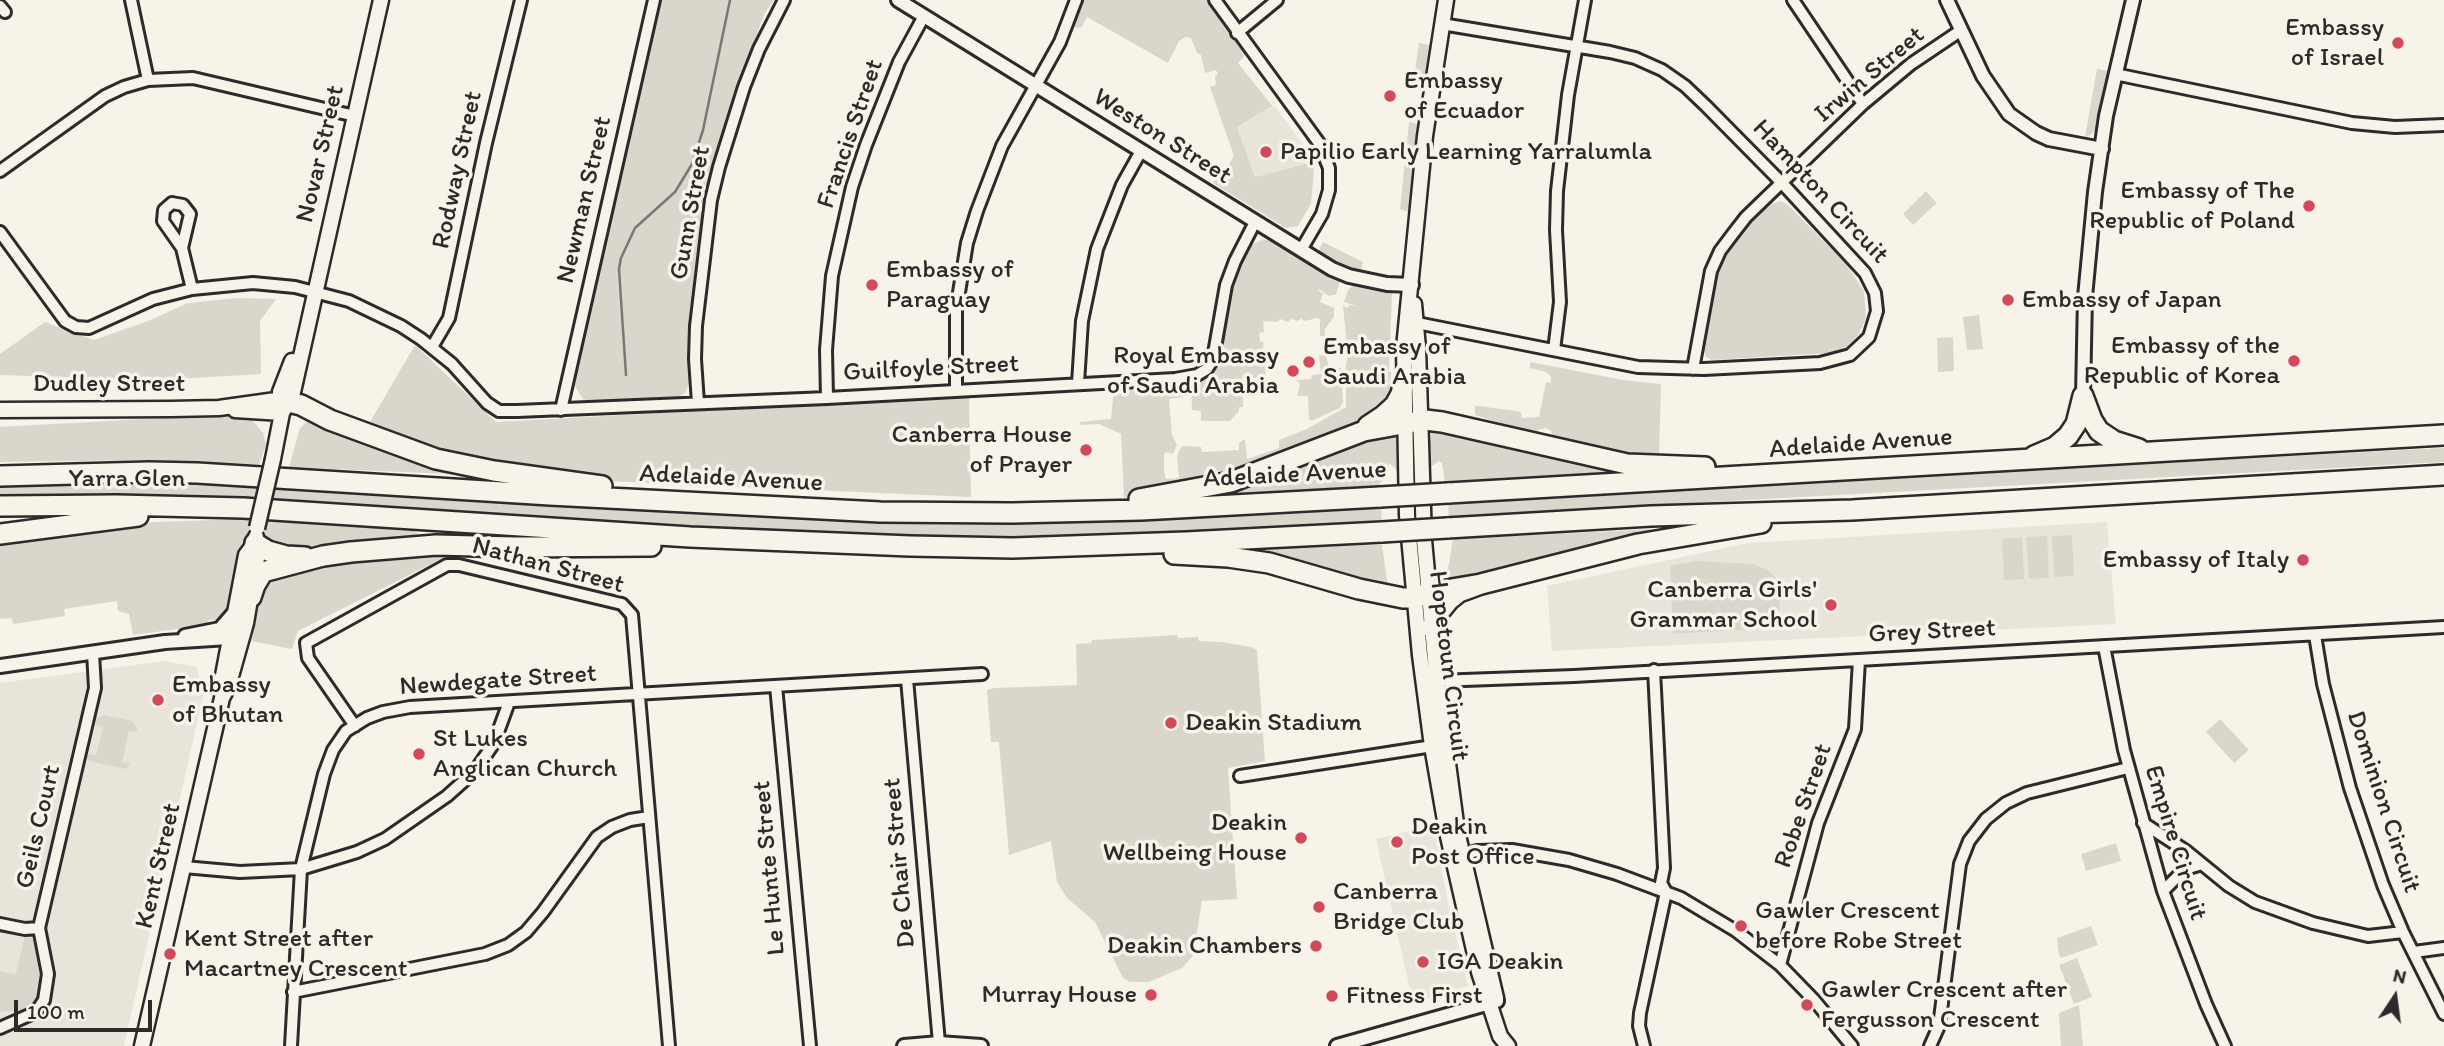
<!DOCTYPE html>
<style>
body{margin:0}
#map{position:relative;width:2444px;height:1046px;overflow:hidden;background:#f7f3e8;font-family:Itim,sans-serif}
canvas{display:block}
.north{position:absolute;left:2360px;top:962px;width:70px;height:70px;-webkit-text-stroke:5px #f7f3e8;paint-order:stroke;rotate:13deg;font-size:19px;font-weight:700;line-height:28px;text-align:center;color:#2b2b2b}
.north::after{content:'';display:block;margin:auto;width:24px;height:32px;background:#2b2b2b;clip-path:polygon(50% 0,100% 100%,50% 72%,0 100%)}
.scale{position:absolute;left:14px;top:1000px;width:138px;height:32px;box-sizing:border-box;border:4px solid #2b2b2b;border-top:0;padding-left:9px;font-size:21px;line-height:24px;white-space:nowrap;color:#2b2b2b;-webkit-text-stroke:5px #f7f3e8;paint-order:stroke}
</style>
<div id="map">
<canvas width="2444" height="1046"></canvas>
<div class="north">N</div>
<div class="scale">100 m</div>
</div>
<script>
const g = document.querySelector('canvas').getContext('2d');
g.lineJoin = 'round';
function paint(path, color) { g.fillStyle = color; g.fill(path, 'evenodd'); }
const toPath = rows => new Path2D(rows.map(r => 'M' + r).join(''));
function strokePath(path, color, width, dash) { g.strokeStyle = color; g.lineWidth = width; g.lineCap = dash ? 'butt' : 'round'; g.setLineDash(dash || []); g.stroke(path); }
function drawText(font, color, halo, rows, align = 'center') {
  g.font = font + ' Itim,sans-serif'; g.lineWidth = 7; g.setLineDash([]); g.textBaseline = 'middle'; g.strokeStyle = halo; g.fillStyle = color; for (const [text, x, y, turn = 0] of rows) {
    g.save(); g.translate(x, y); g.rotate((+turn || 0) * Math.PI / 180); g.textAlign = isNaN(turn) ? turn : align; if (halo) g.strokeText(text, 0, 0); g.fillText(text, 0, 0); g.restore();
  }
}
paint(toPath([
 [1275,106,1304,146,1310,162,1255,177,1237,127,1270,107],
 [2107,522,2116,624,1552,651,1547,586,1748,543],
 [165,661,196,667,204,692,124,1046,0,1046,0,683],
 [1433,826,1449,907,1468,986,1413,1003,1376,839]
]), '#e8e4da');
paint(toPath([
 [659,0,774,0,764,14,710,173,694,283,691,379,685,393,674,399,593,403,583,399,574,385],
 [1083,0,1210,0,1247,53,1238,63,1273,107,1270,107,1237,127,1255,177,1312,162,1314,169,1311,204,1298,226,1286,228,1213,183,1218,174,1222,176,1234,156,1210,87,1216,85,1215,76,1218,74,1216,70,1205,73,1201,55,1197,53,1191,38,1185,37,1179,41,1168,63,1087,17,1081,28,1073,27],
 [1419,43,1430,45,1431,46,1424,87,1413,84],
 [2097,69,2109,71,2099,124,2092,134,2085,137],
 [1409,122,1420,124,1412,196,1409,200,1412,202,1411,213,1400,209],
 [1926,191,1937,203,1913,225,1903,214],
 [1781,201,1788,205,1845,263,1864,291,1866,318,1859,334,1847,347,1829,353,1712,360,1706,357,1703,349,1719,269,1741,232,1769,205],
 [1263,239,1274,242,1282,248,1340,280,1336,295,1331,295,1330,297,1319,289,1318,290,1323,294,1320,302,1334,308,1334,317,1325,329,1325,336,1320,336,1320,320,1318,318,1304,321,1301,318,1298,321,1291,319,1288,322,1280,319,1278,322,1263,321,1264,332,1259,333,1260,342,1263,342,1266,377,1243,378,1242,366,1243,407,1239,407,1239,411,1230,421,1201,421,1201,411,1192,410,1191,384,1208,377,1219,363,1226,313,1237,274,1250,246],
 [1323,242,1363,262,1360,273,1342,267,1323,255,1319,250],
 [1353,285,1392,292,1389,372,1391,372,1392,398,1376,417,1266,463,1160,492,1124,498,1121,434,1099,424,1079,425,1080,422,1111,419,1114,388,1181,385,1183,397,1169,399,1172,435,1177,445,1173,454,1166,452,1164,455,1164,470,1166,479,1179,478,1177,456,1180,448,1184,446,1201,447,1202,452,1239,450,1239,443,1245,439,1247,459,1279,448,1279,440,1307,429,1346,407,1346,365,1348,356,1343,305,1347,308,1350,305,1361,307,1344,302,1348,290],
 [237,298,276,299,260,321,261,374,158,380,0,375,0,354,45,322,94,340,148,321,188,303],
 [1979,315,1983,349,1967,350,1963,317],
 [1953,337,1954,371,1938,372,1937,338],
 [415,345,496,422,969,396,971,497,289,467,300,428,321,409,370,422],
 [1319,355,1326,356,1328,364,1332,367,1341,368,1343,401,1340,408,1311,421,1309,419,1308,396,1297,396,1300,384,1296,380,1311,379,1312,375,1321,374],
 [1530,362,1623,380,1661,384,1659,456,1649,459,1553,439,1551,431,1546,428,1537,430,1541,435,1518,432,1512,427,1475,415,1475,406,1479,406,1516,411,1521,413,1522,418,1539,417,1546,382,1551,383,1551,377,1546,372,1530,368],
 [233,414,253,421,263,433,266,445,259,465,152,460,0,462,0,427],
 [1432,429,1656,472,1445,482,1442,463,1439,461,1429,468,1427,477,1427,461],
 [1398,431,1401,477,1396,469,1389,463,1387,475,1378,486,1202,498,1202,494,1327,451],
 [2444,448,2444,462,1673,504,1449,521,1448,501],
 [120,481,203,484,764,518,900,522,1021,523,1139,520,1313,510,1313,512,1381,505,1382,524,1181,534,941,538,724,531,254,499,0,498,0,484],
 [245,519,414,531,449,555,298,631,292,649,251,641,256,619,228,612,217,625,217,620,209,620,207,625,133,635,129,614,118,611,117,601,64,609,65,616,13,624,12,618,0,619,0,543,127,523],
 [1677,528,1442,583,1449,564,1453,539],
 [2072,535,2074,576,2054,577,2052,536],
 [2047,536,2049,578,2029,579,2026,537],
 [2022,537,2024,579,2004,580,2002,539],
 [1382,545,1388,587,1203,552,1245,546],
 [1696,561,1753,564,1767,570,1774,576,1779,587,1780,607,1776,616,1782,616,1783,627,1673,634,1670,566],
 [1177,635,1178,638,1198,637,1199,641,1221,642,1251,647,1257,650,1265,761,1228,768,1237,899,1202,901,1193,956,1182,968,1149,982,1130,982,1123,978,1095,922,1067,898,1057,882,1051,841,1009,855,999,742,991,742,987,690,994,688,1077,685,1076,644,1091,643,1092,640],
 [104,715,132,721,137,728,137,732,129,731,122,762,130,764,126,769,89,761,87,759,87,754,96,755,103,727,95,724,97,718],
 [2220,719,2249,750,2234,763,2206,732],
 [2116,843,2121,861,2086,871,2081,854],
 [2091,926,2098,945,2061,958,2059,955,2057,938],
 [25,935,35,940,42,976,41,991,33,1003,23,1010,0,1012,0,971,16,974],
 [2077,958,2092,997,2074,1004,2059,965],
 [2079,1005,2083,1046,2061,1046,2059,1013]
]), '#dad6cc');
strokePath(toPath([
 [626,375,619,269,621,258,635,228,675,192,692,164,703,130,730,0]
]), '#7a7874', 2.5);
const minor = toPath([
 [131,0,148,80],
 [1215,0,1319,143,1329,168,1329,190,1322,214,1301,250],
 [1793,0,1863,104],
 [0,6,5,12],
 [1237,33,1277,0],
 [2115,74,2352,123,2395,127,2444,125],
 [0,171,105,96,124,87,148,80,193,78,355,116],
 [0,232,65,321,76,327,89,328,153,299,192,289,253,283,295,287,349,301,401,326,421,339,452,364,487,403,499,411,517,411,827,398,1175,379,1197,375,1207,369,1213,359,1226,285,1235,261,1255,222],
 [182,248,190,214,183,205,172,203,164,210,163,221,182,248,192,289],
 [1417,323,1638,367,1704,369,1820,363,1850,355,1869,337,1877,311,1875,293,1865,273,1782,183,1706,106,1685,86,1662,70,1635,58,1610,52,1442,24],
 [432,347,449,318,486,143,521,0],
 [1554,350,1560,302,1556,230,1557,191,1568,95,1585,0],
 [1693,369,1711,271,1720,251,1732,235,1746,217,1863,104,1911,64,1960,31],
 [1078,383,1082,321,1097,249,1122,185,1141,151],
 [956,390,956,311,967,243,977,211,1002,146,1060,42,1076,0],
 [827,398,826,350,832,276,852,187,866,145,899,62,924,16],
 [698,403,695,359,696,326,711,200,719,167,744,87,759,49,784,0],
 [561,410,654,0],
 [2315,635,2323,684,2350,788,2383,885,2403,932,2444,1014],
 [2104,646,2124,750,2163,891,2206,1004,2225,1046],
 [907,679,939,1043],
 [1437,681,1574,676,2444,627],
 [776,686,810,1046],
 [355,726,308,658,306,643,447,565,459,565,622,604,632,615,669,1046],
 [1240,776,1439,745],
 [2143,823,2186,851,2229,886,2255,902,2313,923,2368,936,2403,932],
 [1458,856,1477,851,1512,850,1569,860,1617,874,1681,898,1736,931,1780,965,1814,1000,1852,1046],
 [184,867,240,872,301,869,357,852,385,839,447,796,475,771,494,743,509,702],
 [2163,891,2185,869,2202,864],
 [0,924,25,929,39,928],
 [2414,952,2444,948],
 [1780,965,1818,823,1855,729,1859,660],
 [293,992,485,954,508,945,526,932,543,912,597,837,612,827,630,820,649,817],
 [0,1028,36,1012,44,1000,48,974,39,928,95,688,93,653],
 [291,1046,301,869,324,774,333,750,346,731,367,718,383,712,410,707,982,674],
 [1644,1046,1639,1026,1640,1013,1666,892,1661,883,1664,868,1654,670],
 [1930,1046,1939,1026,1960,864,1969,841,1986,819,2006,803,2027,793,2128,768]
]);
const tertiary = toPath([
 [898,0,1332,269,1349,276,1387,284,1412,285],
 [1947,0,1983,76,2009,114,2036,133,2049,139,2102,149],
 [2083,396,2085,297,2095,192,2106,116,2133,0],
 [185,636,220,629,233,614],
 [0,666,165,642,229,638],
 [904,1046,939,1043,981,1046],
 [1337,1046,1497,1001]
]);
const secondary = toPath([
 [1446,0,1425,136,1404,348,1407,515,1420,655,1432,746,1447,832,1479,972,1500,1036,1508,1046],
 [1414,304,1418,348,1424,540,1437,681,1457,831,1496,998],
 [281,408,280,392,292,361],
 [0,410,171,409,219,408,276,400,289,402],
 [235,410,282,413],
 [273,459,282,413,293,392,381,0],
 [221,686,246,555,255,543],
 [142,1046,222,698,228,687,246,623,257,558,256,537]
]);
const motorway = toPath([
 [2083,396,2092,420,2099,431,2114,441,2139,449],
 [289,402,301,405,330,420,436,459,494,471,602,486],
 [1368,426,1383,416,1395,405,1401,394,1404,381],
 [2034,456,2055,447,2068,436,2076,424,2083,396],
 [0,476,149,472,197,473,550,495,880,512,1012,513,1141,510,1380,497],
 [1448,493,2444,435],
 [1139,499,1231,482,1364,431,1425,420,1442,422,1627,464,1705,467],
 [0,506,117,505,243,508,690,537,910,546,1013,548,1186,542,1382,532],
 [1447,528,1651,516,1852,510,2444,475],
 [0,534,138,516],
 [255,543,268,551,286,556,305,557],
 [1174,554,1228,557,1269,563,1359,589,1403,598,1413,598,1428,593,1481,584],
 [251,597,255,585,263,572,323,556,351,552,436,545,515,547,651,546],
 [1432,628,1436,616,1449,600,1459,592,1481,584,1638,544,1761,523]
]);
strokePath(minor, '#2b2b2b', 16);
strokePath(tertiary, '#2b2b2b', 18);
strokePath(secondary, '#2b2b2b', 19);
strokePath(motorway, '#2b2b2b', 24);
strokePath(minor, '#f7f3e8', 10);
strokePath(tertiary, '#f7f3e8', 12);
strokePath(secondary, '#f7f3e8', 14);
strokePath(motorway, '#f7f3e8', 19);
const secondaryBridge = toPath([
 [257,528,273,459]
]);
const motorwayBridge = toPath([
 [1380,497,1448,493],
 [1382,532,1447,528]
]);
strokePath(secondaryBridge, '#2b2b2b', 19, []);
strokePath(motorwayBridge, '#2b2b2b', 24, []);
strokePath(secondaryBridge, '#f7f3e8', 14);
strokePath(motorwayBridge, '#f7f3e8', 19);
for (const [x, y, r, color] of [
 [2398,43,7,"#d1495b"],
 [1390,96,7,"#d1495b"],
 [1266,152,7,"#d1495b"],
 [2309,206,7,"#d1495b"],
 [872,285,7,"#d1495b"],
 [2008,300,7,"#d1495b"],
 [2294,361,7,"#d1495b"],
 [1309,362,7,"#d1495b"],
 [1293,371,7,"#d1495b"],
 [1086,450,7,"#d1495b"],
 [2303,560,7,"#d1495b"],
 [1831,605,7,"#d1495b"],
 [158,700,7,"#d1495b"],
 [1171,723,7,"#d1495b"],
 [419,754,7,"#d1495b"],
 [1301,838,7,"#d1495b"],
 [1397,842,7,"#d1495b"],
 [1319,907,7,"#d1495b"],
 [1741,926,7,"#d1495b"],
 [1316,946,7,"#d1495b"],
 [170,954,7,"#d1495b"],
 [1423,962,7,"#d1495b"],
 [1151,995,7,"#d1495b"],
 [1332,996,7,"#d1495b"],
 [1807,1005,7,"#d1495b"]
]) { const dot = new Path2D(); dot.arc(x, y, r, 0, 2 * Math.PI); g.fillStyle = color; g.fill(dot); strokePath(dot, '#f7f3e8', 2.5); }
drawText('26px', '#2b2b2b', '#f7f3e8', [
 ["Embassy",2384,28,"right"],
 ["of Israel",2384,58,"right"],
 ["Embassy",1404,81],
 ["of Ecuador",1404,111],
 ["Papilio Early Learning Yarralumla",1280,152],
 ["Embassy of The",2295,191,"right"],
 ["Republic of Poland",2295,221,"right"],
 ["Embassy of",886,270],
 ["Paraguay",886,300],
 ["Embassy of Japan",2022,300],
 ["Embassy of the",2280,346,"right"],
 ["Republic of Korea",2280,376,"right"],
 ["Embassy of",1323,347],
 ["Saudi Arabia",1323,377],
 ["Royal Embassy",1279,356,"right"],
 ["of Saudi Arabia",1279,386,"right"],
 ["Canberra House",1072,435,"right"],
 ["of Prayer",1072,465,"right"],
 ["Embassy of Italy",2289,560,"right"],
 ["Canberra Girls'",1817,590,"right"],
 ["Grammar School",1817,620,"right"],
 ["Embassy",172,685],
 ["of Bhutan",172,715],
 ["Deakin Stadium",1185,723],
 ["St Lukes",433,739],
 ["Anglican Church",433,769],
 ["Deakin",1287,823,"right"],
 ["Wellbeing House",1287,853,"right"],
 ["Deakin",1411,827],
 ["Post Office",1411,857],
 ["Canberra",1333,892],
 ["Bridge Club",1333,922],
 ["Gawler Crescent",1755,911],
 ["before Robe Street",1755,941],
 ["Kent Street after",184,939],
 ["Macartney Crescent",184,969],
 ["Deakin Chambers",1302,946,"right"],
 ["IGA Deakin",1437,962],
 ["Gawler Crescent after",1821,990],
 ["Fergusson Crescent",1821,1020],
 ["Murray House",1137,995,"right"],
 ["Fitness First",1346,996]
], 'left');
drawText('26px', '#2b2b2b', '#f7f3e8', [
 ["Irwin Street",1870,75,-40],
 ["Francis Street",851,134,-71],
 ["Weston Street",1162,137,32],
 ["Novar Street",321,154,-77],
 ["Rodway Street",458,170,-78],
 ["Hampton Circuit",1820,192,47],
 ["Newman Street",585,200,-77],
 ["Gunn Street",691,213,-80],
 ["Guilfoyle Street",931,369,-3],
 ["Dudley Street",109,384],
 ["Adelaide Avenue",1861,444,-4],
 ["Adelaide Avenue",1295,475,-3],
 ["Yarra Glen",127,479],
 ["Adelaide Avenue",731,479,3],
 ["Nathan Street",548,566,15],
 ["Grey Street",1932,632,-3],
 ["Hopetoun Circuit",1448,666,83],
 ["Newdegate Street",498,681,-4],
 ["Dominion Circuit",2383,802,72],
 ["Robe Street",1804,806,-71],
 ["Geils Court",39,827,-77],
 ["Empire Circuit",2175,843,73],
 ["De Chair Street",900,863,-95],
 ["Kent Street",159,866,-77],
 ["Le Hunte Street",770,868,-95]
]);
</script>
